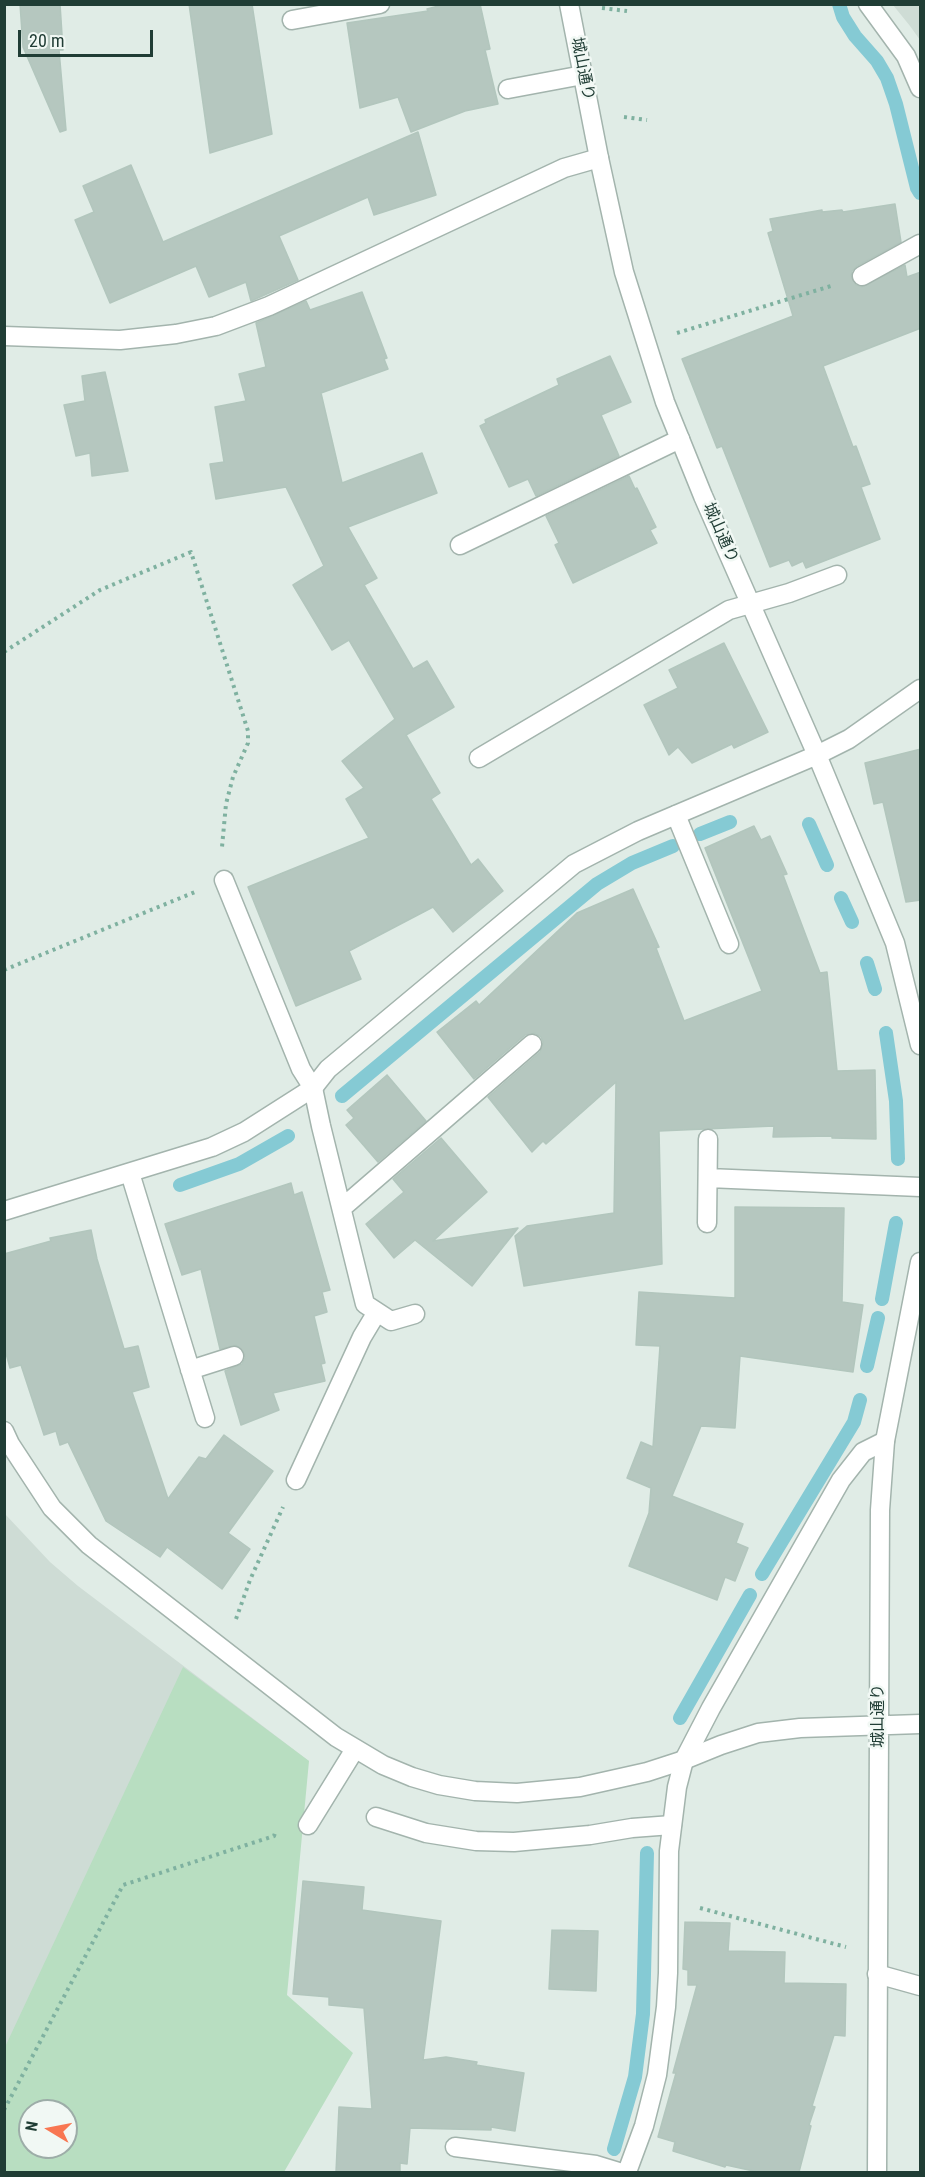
<!DOCTYPE html>
<meta charset="utf-8">
<style>
body{margin:0}
#map{position:relative;width:925px;height:2177px;overflow:hidden;background:#e0ece6;font-family:"Roboto Condensed",sans-serif}
canvas{display:block}
.frame{position:absolute;inset:0;border:6px solid #203d35;pointer-events:none}
.north{position:absolute;left:18px;top:2099px;width:60px;height:60px;box-sizing:border-box;background:#f1f8f4;border:2px solid #9dada8;border-radius:50%;rotate:280deg;font-size:16px;font-weight:700;line-height:24px;text-align:center;color:#203d35}
.north::after{content:'';display:block;margin:auto;width:21px;height:27px;background:#f87752;clip-path:polygon(50% 0,100% 100%,50% 72%,0 100%)}
.scale{position:absolute;left:18px;top:30px;width:135px;height:27px;box-sizing:border-box;border:3px solid #203d35;border-top:0;padding-left:8px;font-size:18px;line-height:21px;white-space:nowrap;color:#203d35;-webkit-text-stroke:4px #f1f8f4;paint-order:stroke}
</style>
<div id="map">
<canvas width="925" height="2177"></canvas>
<div class="frame"></div>
<div class="north">N</div>
<div class="scale">20 m</div>
</div>
<script>
const g = document.querySelector('canvas').getContext('2d');
g.lineJoin = 'round';
function paint(path, color) { g.fillStyle = color; g.fill(path, 'evenodd'); }
const toPath = rows => new Path2D(rows.map(r => 'M' + r).join(''));
function strokePath(path, color, width, dash) { g.strokeStyle = color; g.lineWidth = width; g.lineCap = dash ? 'butt' : 'round'; g.setLineDash(dash || []); g.stroke(path); }
function drawText(font, color, halo, rows, align = 'center') {
  g.font = font + ' "Roboto Condensed","Noto Sans JP",sans-serif'; g.lineWidth = 5; g.setLineDash([]); g.textBaseline = 'middle'; g.strokeStyle = halo; g.fillStyle = color; for (const [text, x, y, turn = 0] of rows) {
    g.save(); g.translate(x, y); g.rotate((+turn || 0) * Math.PI / 180); g.textAlign = isNaN(turn) ? turn : align; if (halo) g.strokeText(text, 0, 0); g.fillText(text, 0, 0); g.restore();
  }
}
paint(toPath([
 [893,5,920,5,920,40,910,26],
 [5,1514,50,1562,78,1586,309,1761,264,1827,5,2089]
]), '#cedcd5');
paint(toPath([
 [183,1667,309,1761,287,1995,353,2053,284,2172,5,2172,5,2047],
 [30,2111,66,2111,66,2147,30,2147]
]), '#b8dec1');
strokePath(toPath([
 [839,4,843,17,855,36,877,61,887,78,896,104,917,188,920,193],
 [809,824,827,865],
 [700,834,730,822],
 [841,898,852,922],
 [867,963,875,989],
 [886,1033,896,1101,898,1159],
 [342,1096,597,884,632,863,673,846],
 [180,1185,239,1164,288,1136],
 [882,1299,896,1223],
 [867,1366,878,1318],
 [762,1574,854,1422,860,1400],
 [680,1718,750,1595],
 [614,2149,635,2077,643,2014,647,1853]
]), '#85cad4', 14);
const building = toPath([
 [20,4,60,4,63,50,59,50,66,130,60,132,23,47,20,4],
 [189,4,252,4,272,134,210,153,189,4],
 [446,4,480,4,490,49,485,50,498,104,465,111,411,132,398,97,360,108,347,23,428,11,427,9,446,4],
 [418,132,436,195,374,215,368,197,279,236,298,280,251,301,246,282,209,297,196,266,110,303,75,220,94,212,83,186,131,165,163,242,418,132],
 [895,204,901,242,857,266,852,271,851,276,856,285,862,287,905,265,907,277,921,272,921,328,823,366,853,447,856,446,870,484,861,487,880,539,806,568,803,561,792,566,789,560,770,567,722,446,717,448,682,359,793,316,768,233,773,231,770,219,822,210,822,212,842,210,843,212,895,204],
 [362,292,387,358,384,359,388,369,321,393,342,483,422,453,437,493,348,527,377,578,364,585,413,669,427,661,454,707,406,735,440,793,431,799,471,865,478,859,503,891,453,932,433,907,349,951,361,979,296,1006,248,887,369,838,346,799,364,788,342,761,395,719,349,640,332,650,293,585,324,566,286,487,216,499,210,464,224,462,215,407,246,401,239,374,266,367,256,323,306,301,310,310,362,292],
 [610,356,631,402,601,415,619,456,536,496,528,479,509,487,480,426,486,423,485,420,559,385,557,379,610,356],
 [105,372,128,471,92,476,90,453,76,456,64,405,85,401,82,376,105,372],
 [629,476,635,489,637,488,656,527,650,530,657,543,573,583,555,545,559,543,546,516,629,476],
 [724,643,768,732,734,748,732,744,692,763,678,747,669,755,644,705,678,688,669,670,724,643],
 [921,749,921,900,906,902,883,802,874,804,865,763,921,749],
 [754,826,761,840,770,836,787,874,783,875,820,973,827,972,837,1071,875,1070,876,1139,832,1138,832,1136,773,1137,774,1126,659,1131,662,1264,524,1286,515,1236,527,1226,614,1213,616,1082,546,1144,543,1141,532,1152,488,1097,540,1052,543,1042,541,1037,535,1033,525,1035,474,1079,437,1032,476,1001,479,1005,577,913,633,889,659,947,656,948,684,1021,762,991,705,848,754,826],
 [387,1075,426,1121,378,1162,346,1125,354,1118,347,1110,387,1075],
 [441,1138,487,1192,433,1241,518,1228,472,1286,415,1240,394,1258,366,1224,404,1192,393,1179,441,1138],
 [291,1183,294,1195,302,1192,330,1290,322,1292,327,1312,314,1316,325,1363,321,1364,325,1381,273,1393,279,1410,241,1425,225,1371,242,1364,245,1358,244,1352,236,1345,220,1349,201,1269,182,1275,165,1224,291,1183],
 [735,1207,844,1208,842,1302,863,1305,853,1372,740,1356,735,1428,701,1426,672,1496,743,1524,736,1543,748,1548,735,1581,725,1577,717,1600,629,1566,649,1513,651,1488,627,1478,641,1442,653,1447,660,1346,636,1345,639,1292,735,1298,735,1207],
 [91,1230,97,1259,124,1349,138,1346,149,1387,132,1392,168,1499,199,1457,206,1459,224,1435,273,1471,228,1533,250,1549,222,1589,167,1547,160,1557,106,1521,68,1442,60,1445,56,1431,44,1435,21,1365,10,1368,4,1346,4,1254,51,1241,50,1238,91,1230],
 [303,1881,364,1887,362,1910,441,1921,423,2060,446,2057,477,2062,476,2065,524,2073,515,2131,491,2127,491,2130,410,2128,407,2164,400,2163,400,2172,336,2172,339,2107,372,2109,364,2008,329,2005,329,1997,293,1994,303,1881],
 [685,1922,730,1923,728,1951,785,1952,784,1983,846,1984,845,2036,834,2035,812,2106,815,2107,809,2125,811,2126,799,2172,758,2172,726,2165,725,2167,673,2151,675,2142,658,2137,676,2073,673,2073,697,1985,688,1985,688,1970,683,1969,685,1922],
 [552,1930,598,1931,596,1991,549,1989,552,1930]
]);
paint(building, '#b5c7bf');
strokePath(building, '#b2c6bd', 1.5);
const service = toPath([
 [868,4,906,56,920,88],
 [292,20,380,4],
 [862,276,920,244],
 [460,545,680,439],
 [479,758,729,610,789,593,837,575],
 [676,815,729,944],
 [224,880,301,1069,313,1088,321,1126,365,1304,391,1321,415,1314],
 [130,1173,205,1418],
 [708,1178,920,1187],
 [342,1208,532,1044],
 [707,1223,708,1139],
 [190,1370,234,1356],
 [296,1480,362,1337,377,1312],
 [376,1817,426,1833,476,1841,514,1842,590,1835,632,1828,672,1825],
 [308,1825,355,1749],
 [877,1974,920,1986],
 [455,2147,596,2165,619,2172]
]);
const minor = toPath([
 [508,89,583,75],
 [4,336,120,340,176,334,216,326,269,306,564,168,599,158],
 [4,1211,212,1147,244,1132,313,1088,328,1069,574,864,638,831,817,755,849,739,920,689],
 [627,2172,644,2126,657,2075,666,2007,668,1973,669,1851,677,1787,684,1760,711,1708,841,1480,863,1452,885,1441]
]);
const tertiary = toPath([
 [569,4,599,158,624,272,665,402,703,496,817,755,895,943,920,1045],
 [4,1431,10,1444,52,1508,89,1545,336,1737,383,1765,412,1777,439,1785,475,1791,517,1793,580,1787,647,1772,684,1760,721,1745,758,1733,800,1728,920,1724],
 [877,2172,880,1510,885,1441,920,1262]
]);
strokePath(service, '#a3b4ad', 21);
strokePath(minor, '#a3b4ad', 21);
strokePath(tertiary, '#a3b4ad', 21);
strokePath(toPath([
 [602,8,627,11],
 [624,117,647,120],
 [677,333,831,286],
 [4,652,100,590,191,552,248,731,248,743,233,777,226,804,222,847],
 [4,970,195,892],
 [236,1619,250,1580,283,1507],
 [700,1908,846,1947],
 [4,2110,123,1885,274,1836,275,1833]
]), '#7fb1a0', 4, [3, 4.5]);
strokePath(service, '#fff', 18);
strokePath(minor, '#fff', 18);
strokePath(tertiary, '#fff', 18);
drawText('16px', '#203d35', '#f1f8f4', [
 ["城山通り",582,69,79],
 ["城山通り",720,533,66],
 ["城山通り",879,1716,-90]
]);
</script>
